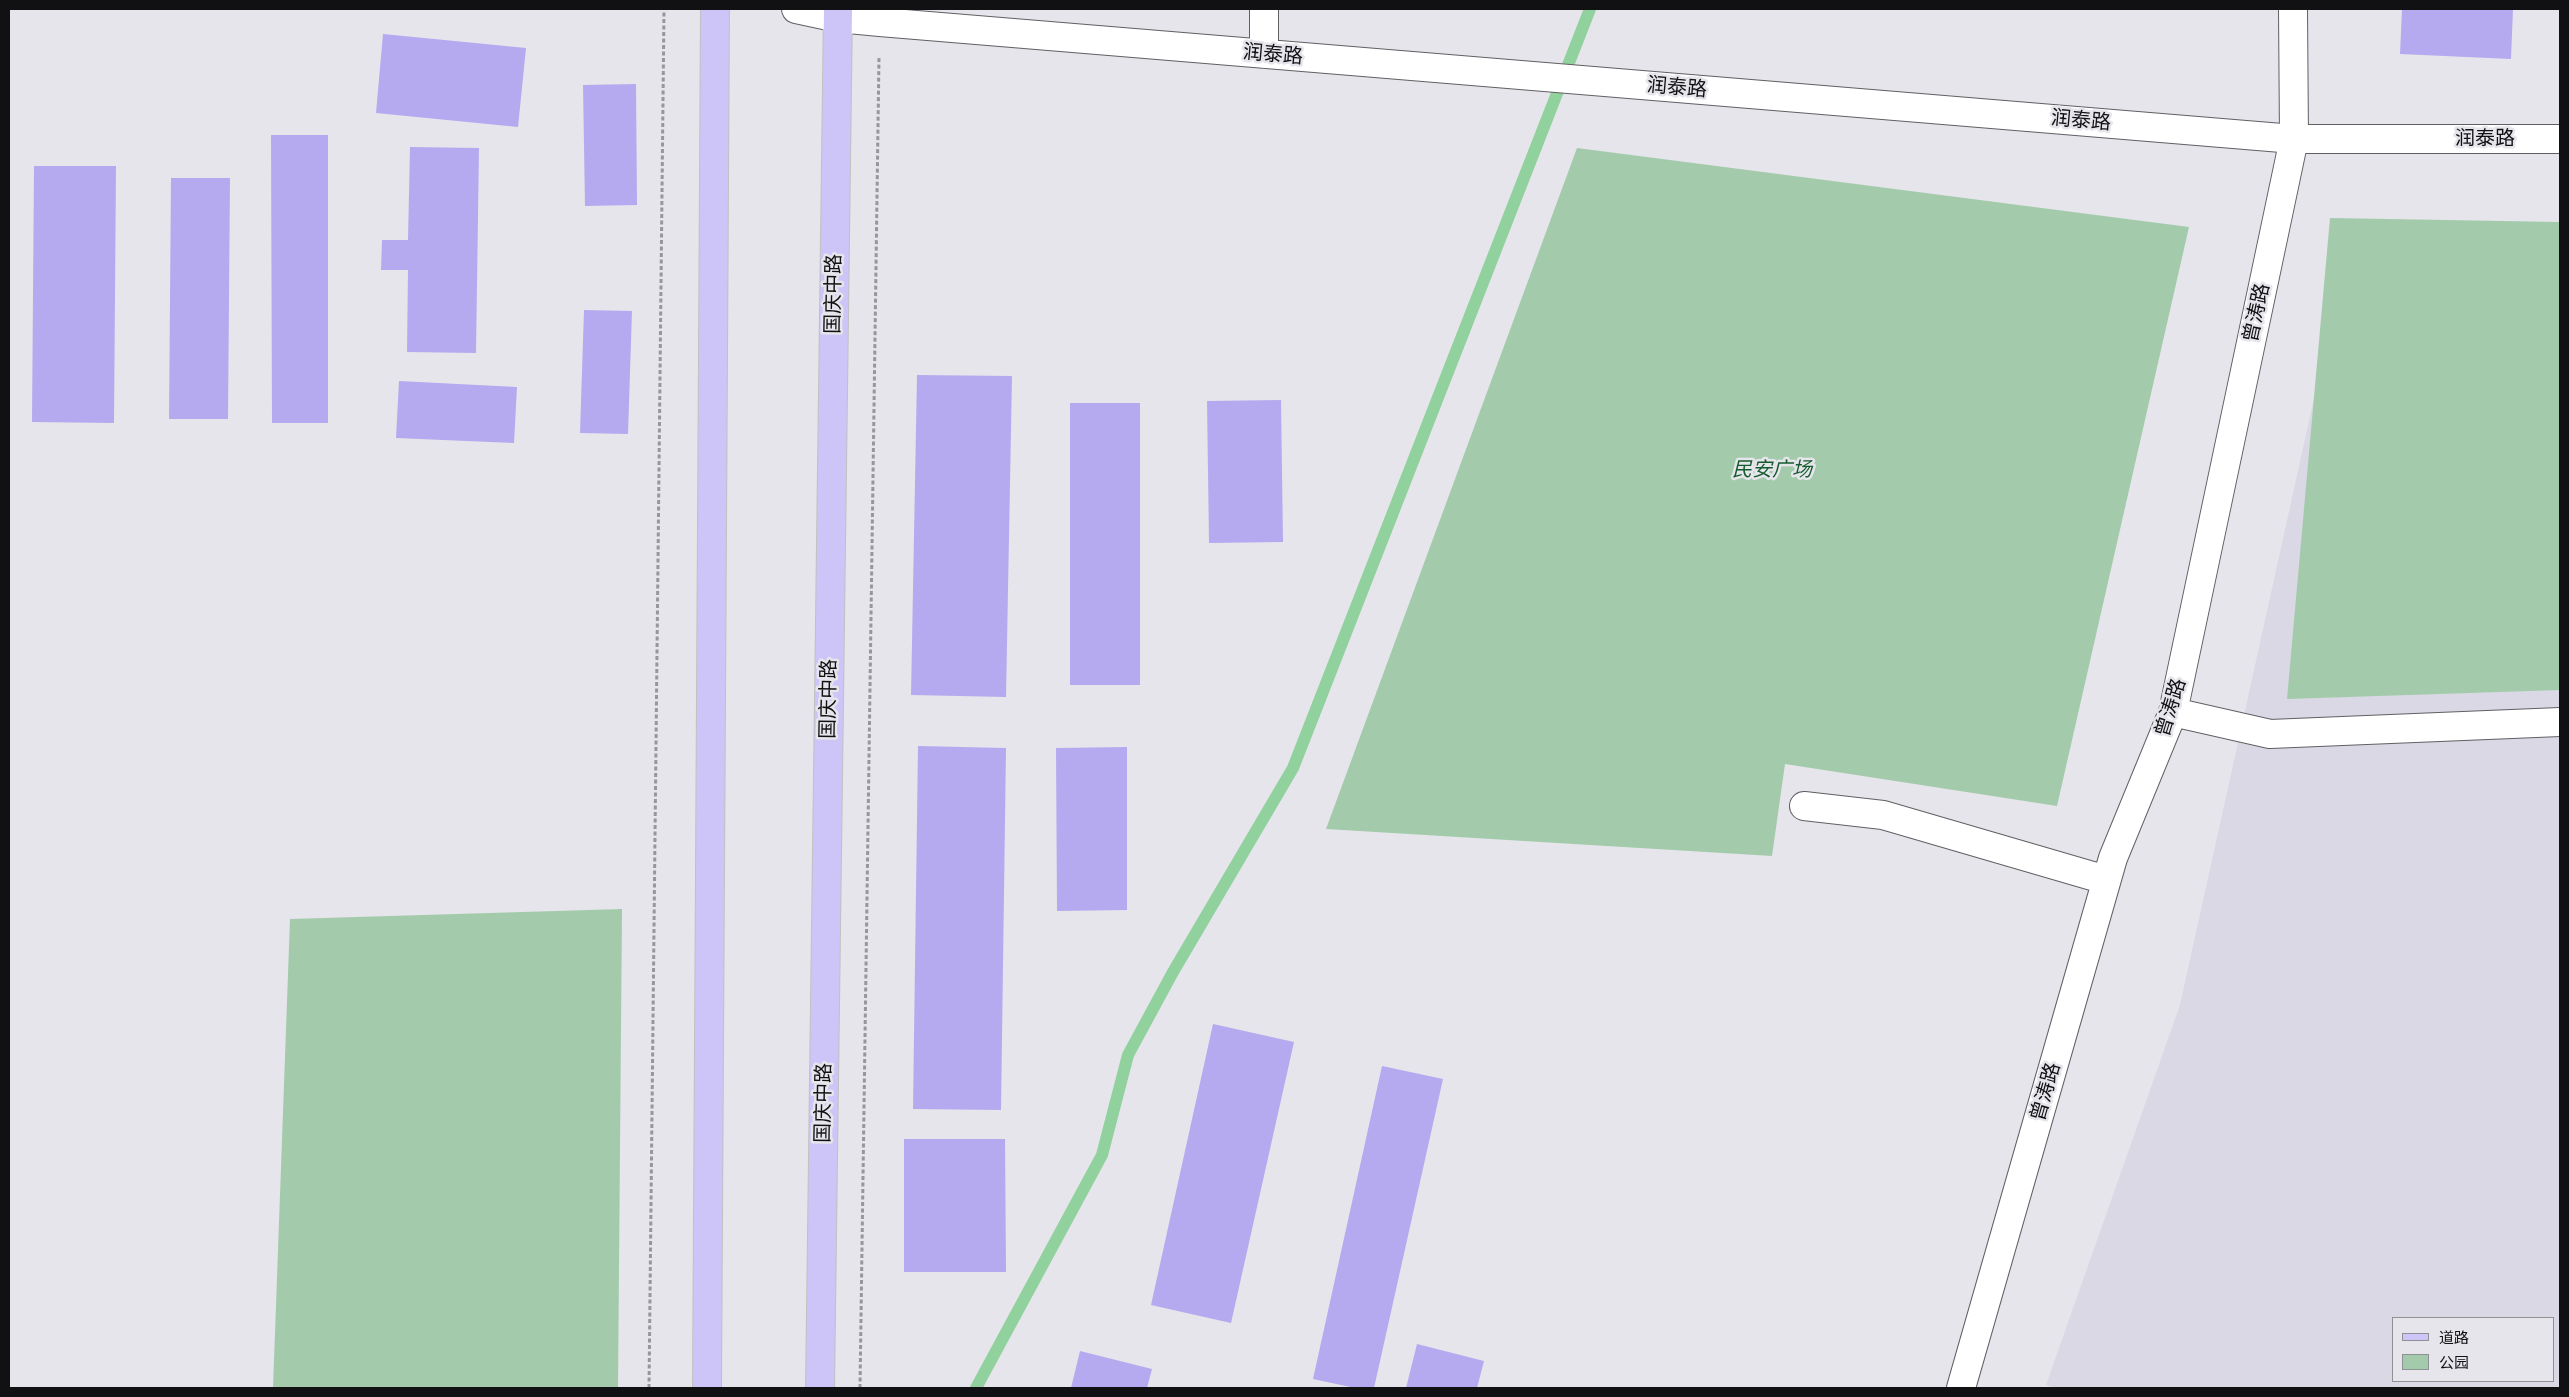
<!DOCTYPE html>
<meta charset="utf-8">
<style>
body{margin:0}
#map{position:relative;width:2569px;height:1397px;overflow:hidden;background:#e6e5eb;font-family:"Zilla Slab","Noto Sans SC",serif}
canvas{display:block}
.frame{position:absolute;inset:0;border:10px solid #111012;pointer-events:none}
.legend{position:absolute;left:2392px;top:1317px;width:162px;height:65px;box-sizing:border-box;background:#e6e5eb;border:1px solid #919094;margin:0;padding:6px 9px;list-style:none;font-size:15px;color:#111012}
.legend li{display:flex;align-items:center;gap:10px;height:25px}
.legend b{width:25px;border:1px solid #919094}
</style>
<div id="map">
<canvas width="2569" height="1397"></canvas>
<div class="frame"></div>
<ul class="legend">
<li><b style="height:6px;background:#cdc4f7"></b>道路</li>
<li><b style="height:14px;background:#a3cbab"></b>公园</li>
</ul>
</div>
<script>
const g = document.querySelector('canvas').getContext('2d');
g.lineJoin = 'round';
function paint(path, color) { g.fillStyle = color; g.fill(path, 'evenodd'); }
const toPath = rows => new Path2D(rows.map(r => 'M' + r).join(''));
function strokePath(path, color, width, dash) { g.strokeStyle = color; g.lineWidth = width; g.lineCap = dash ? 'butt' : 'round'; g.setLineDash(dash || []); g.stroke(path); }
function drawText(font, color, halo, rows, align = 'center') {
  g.font = font + ' "Zilla Slab","Noto Sans SC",serif'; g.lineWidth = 5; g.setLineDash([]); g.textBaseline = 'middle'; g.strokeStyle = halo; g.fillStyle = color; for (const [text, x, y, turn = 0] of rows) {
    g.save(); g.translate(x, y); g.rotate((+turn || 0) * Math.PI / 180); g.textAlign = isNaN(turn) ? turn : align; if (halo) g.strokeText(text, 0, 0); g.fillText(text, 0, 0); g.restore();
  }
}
paint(toPath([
 [2343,267,2560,267,2560,1388,2056,1388,2046,1385,2180,1005],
 [2393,1318,2553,1318,2553,1381,2393,1381]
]), '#d9d8e4');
paint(toPath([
 [1577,148,2189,227,2057,806,1785,764,1772,856,1326,829],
 [2330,218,2560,222,2560,690,2287,699],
 [622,909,618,1388,273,1388,290,919]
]), '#a3cbab');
strokePath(toPath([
 [976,1388,1102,1155,1128,1055,1173,972,1293,768,1590,9]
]), '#90d19e', 12);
paint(toPath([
 [2402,9,2513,9,2511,59,2400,54],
 [383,34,526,48,518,127,376,113],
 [636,84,637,205,585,206,583,85],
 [271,135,328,135,328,423,272,423],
 [410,147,479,148,476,353,407,352,408,270,381,270,382,240,408,240],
 [34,166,116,166,114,423,32,422],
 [171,178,230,178,228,419,169,419],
 [584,310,632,311,628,434,580,433],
 [917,375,1012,376,1006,697,911,695],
 [399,381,517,387,514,443,396,438],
 [1281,400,1283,542,1209,543,1207,401],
 [1070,403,1140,403,1140,685,1070,685],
 [918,746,1006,748,1001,1110,913,1109],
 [1127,747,1127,910,1057,911,1056,748],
 [1213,1024,1294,1042,1231,1323,1151,1305],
 [1382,1066,1443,1079,1374,1388,1355,1388,1313,1379],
 [904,1139,1005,1139,1006,1272,904,1272],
 [1417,1344,1484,1361,1477,1388,1406,1388],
 [1080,1351,1152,1369,1147,1388,1071,1388]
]), '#b5aaef');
const minor = toPath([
 [796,9,838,18,880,22,2294,139,2560,139],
 [1264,54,1264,9],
 [2173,712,2270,734,2560,722],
 [1804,806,1883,815,2106,880],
 [1961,1388,2113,858,2173,712,2294,139,2293,9]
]);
const major = toPath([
 [707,1388,715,9],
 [820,1388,838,9]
]);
strokePath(minor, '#606064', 30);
strokePath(major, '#c1c1c1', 30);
strokePath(toPath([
 [649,1388,664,9],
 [860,1388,879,57]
]), '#97969b', 3, [4, 2.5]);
strokePath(minor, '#fff', 28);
strokePath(major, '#cdc4f7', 28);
drawText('20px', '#111012', '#e6e5eb', [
 ["润泰路",1273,55,5],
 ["润泰路",1677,88,5],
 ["润泰路",2081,121,5],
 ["润泰路",2485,139],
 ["国庆中路",834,294,-89],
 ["曾涛路",2257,313,-78],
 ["国庆中路",829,699,-89],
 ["曾涛路",2171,708,-73],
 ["曾涛路",2046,1092,-74],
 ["国庆中路",824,1103,-89]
]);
drawText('italic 20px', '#145c2d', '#e6e5eb', [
 ["民安广场",1772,470]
]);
</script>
